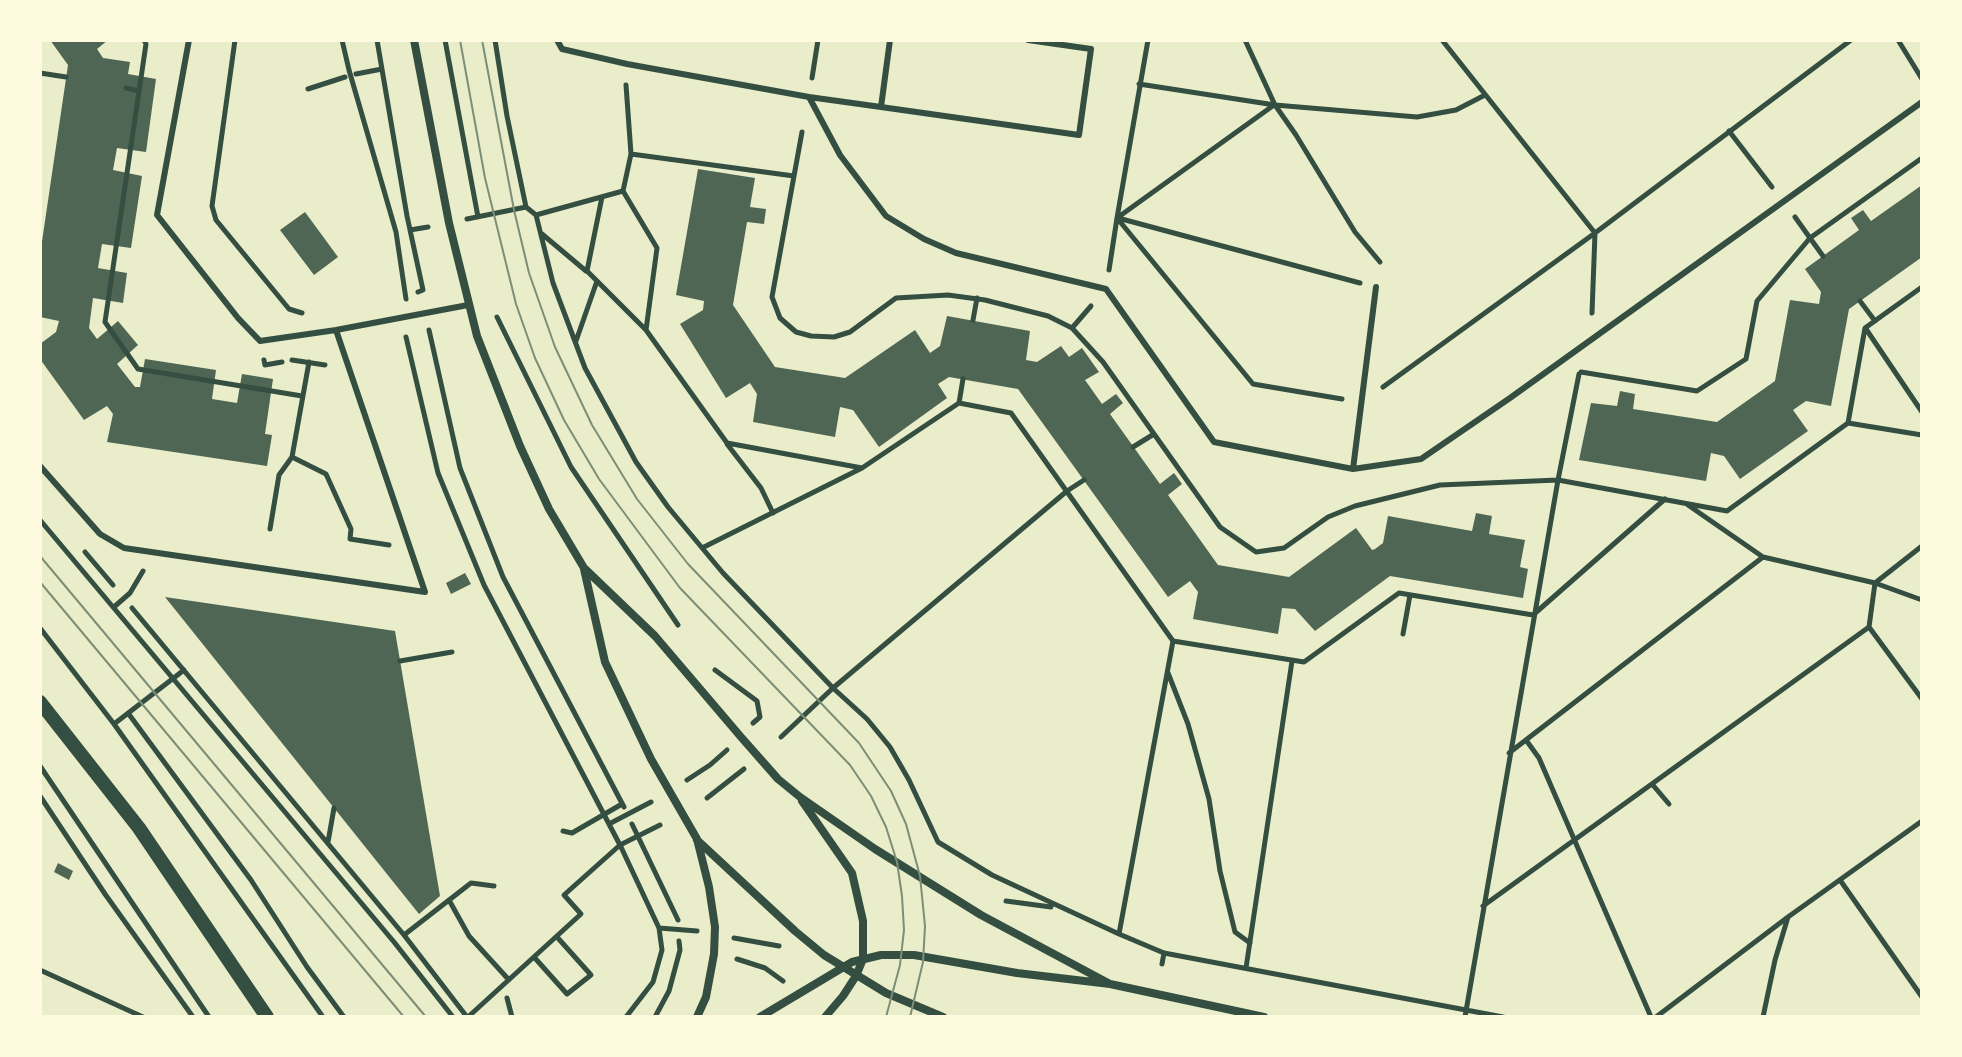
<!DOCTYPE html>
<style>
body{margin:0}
#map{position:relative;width:1962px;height:1057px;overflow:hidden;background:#e9edc9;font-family:"Exo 2",sans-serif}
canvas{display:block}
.frame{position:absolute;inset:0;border:42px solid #fefae0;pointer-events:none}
</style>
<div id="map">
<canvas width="1962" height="1057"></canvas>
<div class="frame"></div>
</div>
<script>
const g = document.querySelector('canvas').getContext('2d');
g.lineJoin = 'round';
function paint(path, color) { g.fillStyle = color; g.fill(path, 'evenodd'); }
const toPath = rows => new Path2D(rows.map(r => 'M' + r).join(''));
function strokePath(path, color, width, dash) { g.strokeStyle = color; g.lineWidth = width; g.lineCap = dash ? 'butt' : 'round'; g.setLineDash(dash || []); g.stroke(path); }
paint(toPath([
 [50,40,108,40,97,49,103,58,130,62,128,74,156,79,146,152,117,148,113,170,142,176,131,248,102,244,98,268,127,273,123,303,93,298,89,328,97,339,118,321,138,345,117,364,135,387,140,387,145,359,216,370,212,399,237,403,242,374,273,379,265,434,272,435,267,466,107,442,113,414,107,406,84,420,40,359,40,344,56,332,59,321,40,317,40,255,68,65],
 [698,169,755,178,750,207,766,209,764,224,747,222,733,305,775,367,845,378,915,330,930,353,940,346,947,316,1030,331,1026,360,1037,362,1061,346,1069,357,1082,348,1099,372,1085,380,1102,404,1116,394,1123,403,1110,414,1160,484,1174,473,1182,484,1168,495,1218,565,1289,577,1356,528,1372,550,1375,549,1383,543,1388,516,1472,531,1476,513,1492,516,1489,534,1525,540,1520,567,1528,569,1523,598,1390,576,1315,631,1295,609,1282,608,1278,634,1193,619,1198,592,1190,581,1168,597,1018,389,949,377,938,384,947,398,879,447,853,410,840,407,835,437,753,422,757,394,750,383,726,398,680,324,703,310,704,301,676,295],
 [1922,185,1922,257,1849,309,1831,406,1806,401,1793,410,1808,431,1740,479,1724,456,1711,453,1706,481,1579,460,1591,403,1617,406,1620,391,1635,394,1633,409,1717,422,1775,381,1790,300,1819,304,1821,292,1805,269,1859,230,1851,218,1863,210,1871,221],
 [305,212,338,257,314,275,280,230],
 [465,573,471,584,451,594,446,583],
 [165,597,395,631,440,896,419,914],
 [58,863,73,871,69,880,54,872]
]), '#4f6655');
strokePath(toPath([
 [144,40,146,44,105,322,138,369,302,396],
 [235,40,212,206,216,220,289,309,302,313],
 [342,40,349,70,396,232,406,299],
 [377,40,407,216,423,290,418,292],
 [445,40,478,217],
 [495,40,507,116,526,207],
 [1148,40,1117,218,1253,384,1342,399],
 [1245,40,1275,105,1296,135,1355,232,1380,262],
 [1442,40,1595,233,1592,313],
 [1898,40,1922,79],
 [40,73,66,77],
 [356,74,382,69],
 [812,78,818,40],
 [1139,84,1275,105,1417,117,1456,110,1485,95],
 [626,85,631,154,623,191,657,248,646,330,727,443,862,468,959,403,1011,413,1173,641],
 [126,88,139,91],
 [308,89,345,77],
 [1729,131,1772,187],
 [631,154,794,176,772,297,780,318,796,332,811,336,834,337,850,332,896,298,948,295,985,300,1048,316,1072,328,1103,362,1220,527,1256,552,1284,548,1328,517,1355,506,1440,485,1558,480,1579,374],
 [794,176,802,132],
 [602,197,587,271,645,329],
 [536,215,623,191],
 [1795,217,1810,238,1922,158],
 [1118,218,1360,283],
 [467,219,526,207,536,215,553,283,585,368,636,462,668,507,723,573,833,688,867,719,890,747,909,780,938,842,992,875,1119,934],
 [410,230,428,227],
 [542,234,586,271],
 [1109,270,1117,218,1274,105],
 [1860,301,1875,321],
 [497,317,571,467,678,625],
 [973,320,977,298],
 [1072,328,1091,306],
 [1866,329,1922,412],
 [429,330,460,468,503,577,624,807],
 [406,337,438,473,484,585,621,847,659,928,662,950,653,982,626,1017],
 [576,341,597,281],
 [264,360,265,365,282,362],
 [292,360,325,365],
 [1581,372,1697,391,1746,359,1757,301,1810,238,1823,256],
 [1383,387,1595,233,1851,40],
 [959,403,963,379],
 [1848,423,1865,328,1922,287],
 [727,444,761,488,773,513],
 [1133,447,1154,434],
 [292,457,326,474,351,529,350,539,389,545],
 [1688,505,1763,557],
 [40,520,394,942,453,1017],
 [270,529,279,475,292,457,309,362],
 [702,548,862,468],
 [85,552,113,585],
 [114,607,130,593,143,571],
 [132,608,404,935,467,1017],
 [1869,627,1875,583,1922,600],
 [40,628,114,724,323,1017],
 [1403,634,1410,595],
 [400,661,452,652],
 [715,670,757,701,760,717,753,723],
 [1168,673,1188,724,1209,799,1220,871,1235,932,1250,943],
 [128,713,251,880,307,967,344,1017],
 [114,724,184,670],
 [781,737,833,688,1067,491,1084,480],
 [1526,740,1539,758,1651,1017],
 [1509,753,1763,557,1875,583,1922,546],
 [40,766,209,1017],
 [687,780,710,765,727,750],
 [1652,784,1669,804],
 [40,796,105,894,193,1017],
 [707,798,744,769],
 [609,824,651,802],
 [632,824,678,920],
 [563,831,572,833,622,804],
 [328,842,334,808],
 [1840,880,1922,997],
 [449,900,469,936,509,980],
 [1006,901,1051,907],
 [1483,906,1869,627,1922,699],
 [659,928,697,931],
 [404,935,471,883,494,886],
 [734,938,779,946],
 [534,957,567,994,591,975,557,937],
 [737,959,765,968,783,981],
 [1162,964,1164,953],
 [1246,968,1292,661],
 [40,970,143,1017],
 [507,998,512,1017],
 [468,1017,581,914,564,895,620,845,660,825],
 [655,1017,669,991,680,950,679,941],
 [1465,1017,1558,480,1727,511,1848,423,1922,435],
 [1503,1017,1164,953,1119,934,1173,641,1304,662,1399,593,1533,615,1665,499],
 [1656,1017,1788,917,1922,821],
 [1763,1017,1775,960,1788,917]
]), '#344e41', 5);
strokePath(toPath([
 [189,40,157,215,238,318,260,341,336,330,468,305],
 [557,40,562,49,627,64,809,97,840,155,886,216,924,239,956,253,1106,289,1214,442,1353,469,1421,459,1510,398,1922,102],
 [890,40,881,107,1079,135,1091,49,1028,40],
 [809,97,881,107],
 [40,466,100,534,124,548,425,592,336,330],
 [1353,469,1376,287]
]), '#344e41', 6);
strokePath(toPath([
 [414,40,449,223,477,336,520,446,549,509,584,568,655,636,741,737,778,779,800,797,875,849,981,915,1110,984],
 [584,569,605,662,651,759,697,839,709,887,715,927,714,954,706,997,697,1017],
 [802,801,852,873,863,921,863,959,856,976,843,996,825,1017],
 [697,840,795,931,824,955,886,993,943,1017],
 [760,1017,852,962,881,955,914,955,1017,973,1110,984,1264,1017]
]), '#344e41', 8);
strokePath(toPath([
 [40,702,139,828,267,1017]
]), '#344e41', 14);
strokePath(toPath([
 [460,40,485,178,516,304,535,358,564,420,599,479,680,588,850,765,871,796,886,827,897,862,902,896,904,930,900,965,886,1017],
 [482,40,514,210,529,273,555,347,592,425,637,499,688,564,859,743,891,791,906,824,920,876,925,926,923,962,910,1017],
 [40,556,426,1017],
 [40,582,404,1017]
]), '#7c8e77', 2);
</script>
